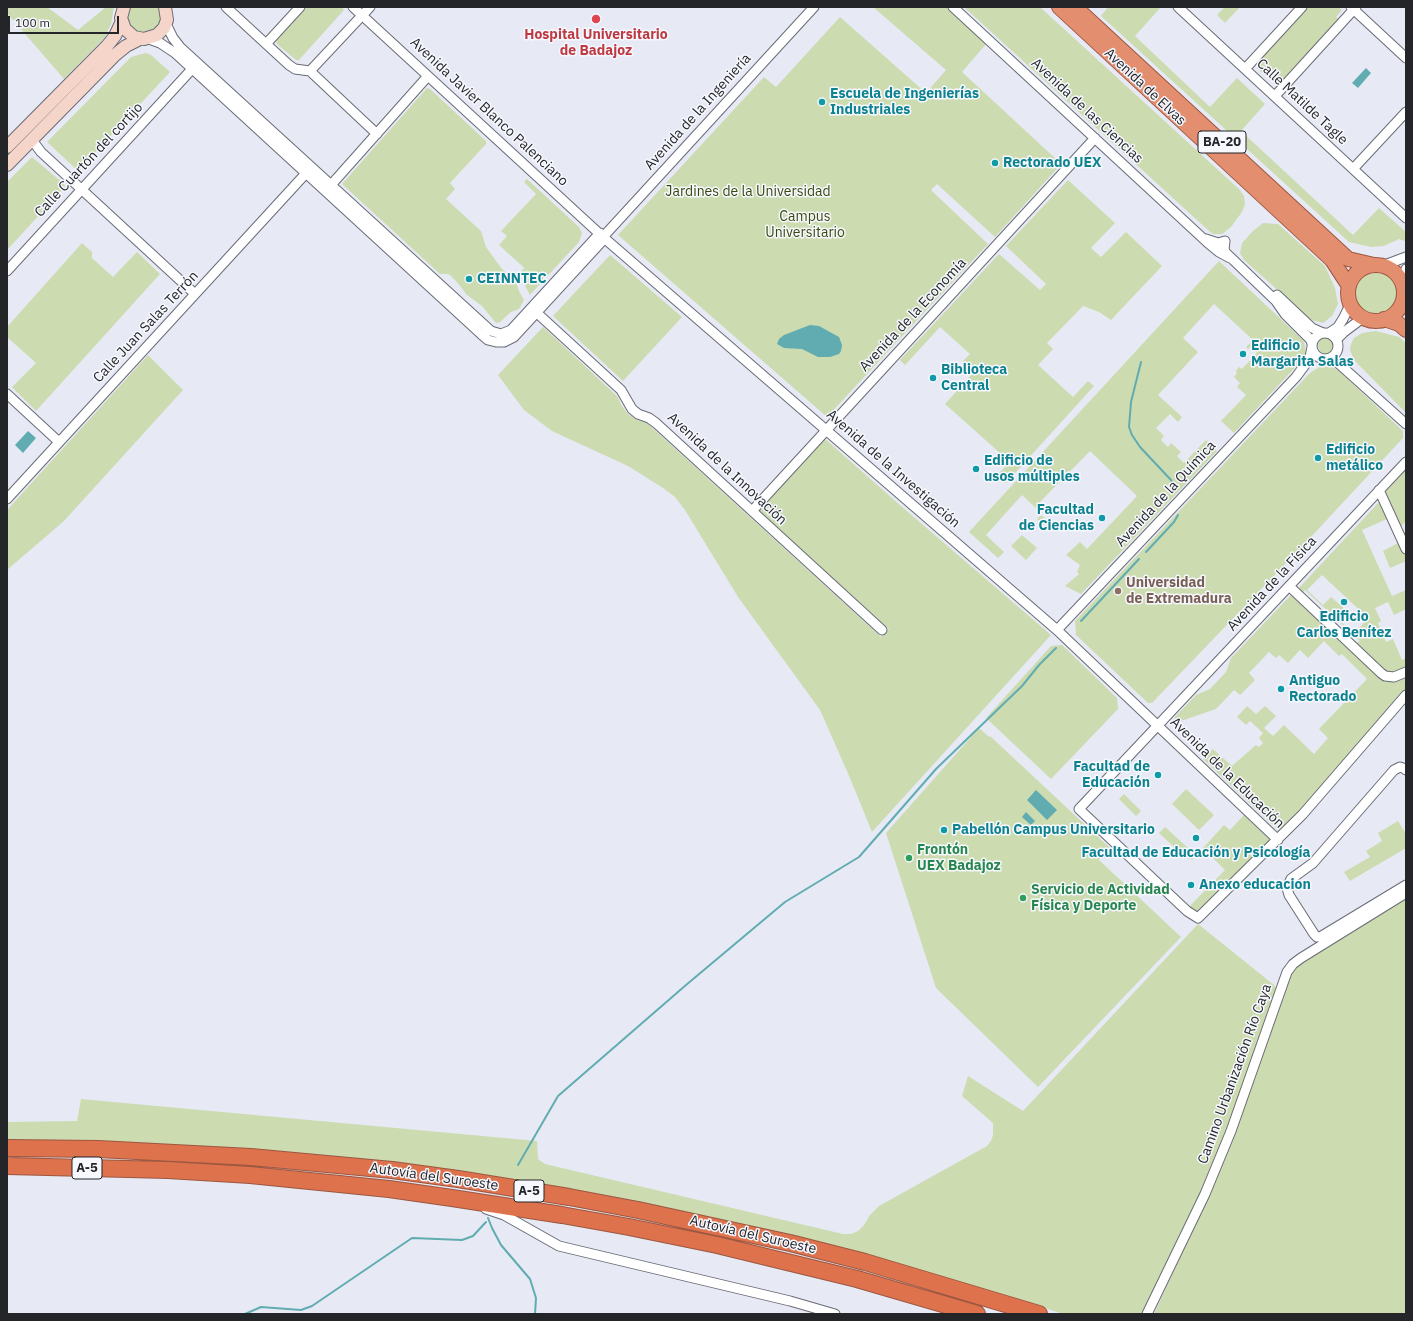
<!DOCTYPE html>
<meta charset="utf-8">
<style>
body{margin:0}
#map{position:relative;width:1413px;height:1321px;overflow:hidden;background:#e7eaf5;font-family:"IBM Plex Sans",sans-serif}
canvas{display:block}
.frame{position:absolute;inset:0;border:8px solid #242529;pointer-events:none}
.scale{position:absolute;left:8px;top:16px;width:111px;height:18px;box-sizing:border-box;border:2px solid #242529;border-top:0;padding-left:5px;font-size:12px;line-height:14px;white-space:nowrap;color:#242529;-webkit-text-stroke:3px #f6f8fe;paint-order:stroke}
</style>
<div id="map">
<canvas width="1413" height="1321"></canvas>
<div class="frame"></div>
<div class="scale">100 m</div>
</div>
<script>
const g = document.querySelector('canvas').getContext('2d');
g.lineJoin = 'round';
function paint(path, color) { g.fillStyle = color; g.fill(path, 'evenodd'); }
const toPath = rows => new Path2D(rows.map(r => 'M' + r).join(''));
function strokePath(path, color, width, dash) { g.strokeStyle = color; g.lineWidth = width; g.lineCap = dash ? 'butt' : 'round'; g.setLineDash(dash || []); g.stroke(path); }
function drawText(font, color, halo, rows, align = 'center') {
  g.font = font + ' "IBM Plex Sans",sans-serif'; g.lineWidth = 3; g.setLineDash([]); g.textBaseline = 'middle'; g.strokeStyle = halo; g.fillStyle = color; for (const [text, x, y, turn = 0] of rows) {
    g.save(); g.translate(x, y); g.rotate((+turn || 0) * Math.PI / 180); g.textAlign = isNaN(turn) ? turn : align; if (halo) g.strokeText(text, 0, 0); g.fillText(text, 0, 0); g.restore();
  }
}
paint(toPath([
 [7,7,47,7,78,30,106,7,114,7,111,24,105,37,64,79,7,13],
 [128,7,160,7,163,15,156,32,138,34,126,21],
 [307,7,342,7,344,10,299,60,296,60,277,44,276,41],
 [873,7,947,7,987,43,962,72,1056,159,1060,156,1064,161,995,237,937,184,931,190,988,244,827,417,618,235,764,77,776,87,840,17,926,93,946,70],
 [964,7,1040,7,1240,190,1244,196,1245,204,1242,212,1231,227,1222,234,1213,234,1209,231],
 [1108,7,1161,7,1135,36,1210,107,1237,78,1265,104,1241,131,1353,235,1379,208,1406,232,1406,238,1404,241,1399,239,1384,246,1371,247,1349,242,1101,16],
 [1225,7,1240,7,1225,23,1217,15],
 [1307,7,1338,7,1342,10,1336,17,1339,19,1282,80,1279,78,1274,83,1257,68,1262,62,1259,59],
 [146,53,151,55,170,72,78,171,47,142,131,57],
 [427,88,430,89,486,141,486,144,450,183,455,189,446,199,481,231,486,247,502,269,515,279,519,291,524,300,519,309,511,312,500,322,496,323,482,306,467,295,456,281,451,276,448,274,440,274,342,184],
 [32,157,64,184,65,187,7,250,7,182],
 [527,179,579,227,582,233,579,242,541,283,499,245,507,236,501,231,536,194,524,182],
 [1068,180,1115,223,1091,248,1101,257,1126,232,1162,266,1111,320,1099,312,1083,306,1047,343,1053,349,1038,365,1073,397,1088,381,1094,386,1006,483,997,475,1010,462,945,404,973,373,962,362,970,354,940,327,905,365,900,360,999,254,1040,290,1046,284,1006,246],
 [1263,223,1278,224,1325,266,1335,288,1338,304,1332,316,1323,323,1311,320,1244,260,1240,253,1242,243,1253,231],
 [82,243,92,252,92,258,113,277,137,252,160,274,36,411,12,387,36,363,7,337,7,327],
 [610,255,682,317,623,381,553,316],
 [1219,261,1303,340,1305,346,1306,353,1303,359,1234,433,1221,421,1246,395,1237,387,1240,383,1234,377,1237,373,1236,371,1239,367,1242,369,1257,353,1250,347,1248,349,1246,347,1253,340,1214,304,1183,338,1198,352,1158,395,1182,417,1178,422,1170,414,1156,428,1164,436,1161,440,1168,447,1171,443,1181,452,1177,456,1184,463,1206,440,1217,451,1081,594,1065,586,1079,574,1077,572,1080,565,1066,555,1080,542,1087,549,1137,496,1090,451,1039,503,1037,509,1022,495,986,535,1004,552,998,558,969,532],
 [524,268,540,284,530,295,526,288,521,272],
 '1354 292a23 23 0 1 1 46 0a23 23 0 1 1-46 0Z',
 [543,327,617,396,622,406,628,414,637,420,647,423,881,637,889,629,759,511,824,438,901,506,1051,635,872,832,850,778,820,710,738,597,685,510,675,497,663,488,628,466,552,431,524,410,498,375],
 [1376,331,1399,337,1406,343,1406,413,1354,360,1350,350,1351,344,1354,338,1362,333],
 '1318 346a8 8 0 1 1 16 0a8 8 0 1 1-16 0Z',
 [148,355,183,390,64,521,7,570,7,510],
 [1323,366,1331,366,1339,371,1403,431,1403,438,1310,538,1152,703,1148,703,1076,635,1075,621,1309,374,1316,369],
 [1406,468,1406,521,1400,528,1406,533,1406,544,1384,491],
 [1380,501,1406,557,1406,561,1390,568,1383,551,1398,543,1387,519,1362,530,1392,596,1406,590,1406,609,1394,615,1388,602,1375,608,1381,621,1378,623,1386,642,1393,639,1402,660,1406,658,1406,670,1395,675,1386,673,1354,644,1360,641,1305,590,1301,595,1297,590],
 [1322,575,1368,618,1354,634,1338,619,1346,610,1331,597,1323,605,1307,590],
 [1041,515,1050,523,1046,527,1037,519],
 [1022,535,1037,548,1026,560,1011,546],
 [1291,595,1378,677,1386,682,1393,682,1406,677,1406,689,1353,752,1301,811,1280,832,1203,759,1213,749,1232,766,1256,745,1259,747,1263,743,1259,738,1263,733,1250,721,1246,725,1237,717,1247,706,1256,714,1265,706,1276,716,1264,728,1273,736,1284,725,1314,754,1328,738,1319,729,1367,679,1342,654,1339,656,1324,641,1308,658,1300,650,1288,663,1279,655,1276,658,1269,652,1249,673,1255,680,1240,695,1234,690,1216,709,1178,722,1174,718,1196,695,1210,689,1226,672,1231,658],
 [1062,645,1117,698,1118,709,1051,779,986,718,1051,646],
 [979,728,989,737,990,736,1110,848,1099,860,1181,937,1038,1087,936,988,886,833],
 [1186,789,1214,815,1199,830,1172,804],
 [1124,794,1141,811,1136,816,1119,799],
 [1244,815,1271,841,1200,911,1196,911,1189,907,1225,870,1203,848,1224,825,1230,830],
 [1398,821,1406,834,1406,848,1350,881,1344,872,1370,857,1366,851,1382,841,1378,833],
 [1165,827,1188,848,1185,851,1194,860,1186,858,1159,833],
 [1406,899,1406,1314,1154,1314,1203,1207,1285,986,1292,972,1297,965,1306,959],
 [1198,924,1274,985,1277,990,1231,1120,1213,1165,1173,1252,1141,1314,1063,1314,996,1292,863,1255,565,1190,7,1141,7,1122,77,1121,81,1099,537,1141,538,1159,545,1164,843,1234,851,1234,858,1231,864,1225,870,1215,879,1206,987,1146,991,1141,993,1135,993,1123,962,1096,968,1076,1023,1111]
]), '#ccdbb0');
paint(toPath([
 [1366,68,1371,73,1358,88,1352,83],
 [810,325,819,326,839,337,842,345,841,351,839,354,830,357,818,357,802,349,784,348,777,344,779,339,784,335],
 [28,431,36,438,23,453,15,445],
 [1036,790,1057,810,1047,820,1027,800],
 [1026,812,1035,821,1031,825,1022,817]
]), '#61acb1');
strokePath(toPath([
 [1141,362,1131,402,1129,427,1132,435,1140,447,1171,480,1176,490],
 [1146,552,1174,522,1178,515],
 [1081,621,1139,559],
 [518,1165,558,1096,686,985,785,902,859,857,936,769,1022,686,1039,665,1056,648],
 [488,1218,492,1228,501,1245,530,1279,536,1298,535,1314],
 [245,1314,261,1307,301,1310,312,1306,412,1238,462,1240,473,1236,486,1222]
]), '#61acb1', 2);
const minor = toPath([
 [226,7,289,65,295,69,310,71,377,134],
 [353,7,603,237,1057,630,1278,840],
 [953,7,1208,243,1219,252,1230,258],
 [1178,7,1406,218],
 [1351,7,1406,58],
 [166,24,173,38,180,47,491,331,501,334,511,330,600,233],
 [149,39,160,43,175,53,481,334,488,340,496,342,504,342,514,337,605,238],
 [266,44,300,7],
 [1245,69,1302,7],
 [310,71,370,7],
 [1275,96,1356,7],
 [32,140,41,152,195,294],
 [1353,169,1406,112],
 [331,185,428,76],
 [603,237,814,7],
 [1206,239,1218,243,1225,241,1224,250,1226,253,1276,301,1285,314,1310,339,1312,343],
 [1382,266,1406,257],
 [7,271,192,69],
 [1402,284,1406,269],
 [1277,295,1312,328,1323,333],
 [537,313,621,390,632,409,638,414,649,418,656,423,882,630],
 '1312 346a13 13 0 1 1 26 0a13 13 0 1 1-26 0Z',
 [1329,333,1338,327,1343,319,1351,303],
 [1337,339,1344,332,1364,317],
 [1329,359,1338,363,1406,424],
 [7,394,59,442],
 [1406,462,1079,809,1187,911,1198,918,1303,814,1406,695],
 [1379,490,1406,549],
 [7,499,309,170],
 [752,511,1095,138],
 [1289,586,1381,673,1385,676,1394,677,1406,672],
 [1057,630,1296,377,1307,362,1310,357,1312,347],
 [1406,770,1403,768,1400,767,1394,770,1313,863,1291,879,1287,888,1289,895,1314,934,1317,937,1320,937,1406,885],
 [486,1209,504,1215,559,1246,790,1301,835,1314],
 [1147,1314,1205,1194,1231,1131,1287,972,1293,964,1301,958,1406,893]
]);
const secondary = toPath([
 [124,7,121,18,125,29,134,37,144,39,157,35,164,28,167,20,165,7],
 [7,147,107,46,115,36,122,21],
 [7,165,115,55,126,46,140,39]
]);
const trunk = toPath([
 [1059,7,1332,260,1349,286],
 [1075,7,1348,259,1374,265],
 '1348 293a28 28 0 1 1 56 0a28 28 0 1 1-56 0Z',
 [1384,319,1399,324,1406,330]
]);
const motorway = toPath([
 [7,1148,98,1149,251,1157,392,1170,458,1179,569,1197,638,1210,790,1243,865,1262,1039,1314],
 [7,1166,168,1170,250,1175,389,1189,452,1198,562,1215,629,1227,717,1245,857,1279,977,1314]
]);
strokePath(minor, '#696c76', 11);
strokePath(secondary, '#696c76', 14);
strokePath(trunk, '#9c5740', 16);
strokePath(motorway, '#9c5740', 18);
strokePath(minor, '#fff', 9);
strokePath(secondary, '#f5d5ca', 12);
strokePath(trunk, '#e48e70', 14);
strokePath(motorway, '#dd724d', 16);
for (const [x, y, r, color] of [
 [596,19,5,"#e0444e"],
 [822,102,4,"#0f9aa8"],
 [995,163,4,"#0f9aa8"],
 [469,279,4,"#0f9aa8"],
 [1243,354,4,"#0f9aa8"],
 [933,378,4,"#0f9aa8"],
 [1318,458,4,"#0f9aa8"],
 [976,469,4,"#0f9aa8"],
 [1102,518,4,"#0f9aa8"],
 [1118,591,4,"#8d6e63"],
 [1344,602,4,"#0f9aa8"],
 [1281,689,4,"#0f9aa8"],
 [1158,775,4,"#0f9aa8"],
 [944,830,4,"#0f9aa8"],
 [1196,838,4,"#0f9aa8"],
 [909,858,4,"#2e9e5b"],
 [1191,885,4,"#0f9aa8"],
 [1023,898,4,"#2e9e5b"]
]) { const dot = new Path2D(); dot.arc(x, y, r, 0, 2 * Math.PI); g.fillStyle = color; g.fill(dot); strokePath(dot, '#f6f8fe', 1.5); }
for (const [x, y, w] of [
 [1222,142,48],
 [87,1168,30],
 [529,1191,30]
]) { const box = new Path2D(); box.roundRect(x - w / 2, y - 11, w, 22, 3); g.fillStyle = '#f6f8fe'; g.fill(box); strokePath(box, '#242529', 1); }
drawText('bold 13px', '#242529', null, [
 ["BA-20",1222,142],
 ["A-5",87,1168],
 ["A-5",529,1191]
]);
drawText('bold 14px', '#be3a42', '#f6f8fe', [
 ["Hospital Universitario",596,35],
 ["de Badajoz",596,51]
]);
drawText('14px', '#242529', '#f6f8fe', [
 ["Avenida de Elvas",1145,87,43],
 ["Calle Matilde Tagle",1302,102,43],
 ["Avenida de las Ciencias",1087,111,43],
 ["Avenida Javier Blanco Palenciano",489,112,43],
 ["Avenida de la Ingeniería",698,112,-48],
 ["Calle Cuartón del cortijo",89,160,-47],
 ["Avenida de la Economía",913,315,-47],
 ["Calle Juan Salas Terrón",146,327,-47],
 ["Avenida de la Innovación",727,469,43],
 ["Avenida de la Investigación",893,469,41],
 ["Avenida de la Química",1166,494,-47],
 ["Avenida de la Física",1272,584,-47],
 ["Avenida de la Educación",1227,773,44],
 ["Camino Urbanización Río Caya",1235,1074,-70],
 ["Autovía del Suroeste",434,1177,8],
 ["Autovía del Suroeste",753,1235,13]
]);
drawText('bold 14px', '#0d838f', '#f6f8fe', [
 ["Escuela de Ingenierías",830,94],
 ["Industriales",830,110],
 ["Rectorado UEX",1003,163],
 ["CEINNTEC",477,279],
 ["Edificio",1251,346],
 ["Margarita Salas",1251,362],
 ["Biblioteca",941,370],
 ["Central",941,386],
 ["Edificio",1326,450],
 ["metálico",1326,466],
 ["Edificio de",984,461],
 ["usos múltiples",984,477],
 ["Facultad",1094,510,"right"],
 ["de Ciencias",1094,526,"right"],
 ["Edificio",1344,617,"center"],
 ["Carlos Benítez",1344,633,"center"],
 ["Antiguo",1289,681],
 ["Rectorado",1289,697],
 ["Facultad de",1150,767,"right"],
 ["Educación",1150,783,"right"],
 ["Pabellón Campus Universitario",952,830],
 ["Facultad de Educación y Psicología",1196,853,"center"],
 ["Anexo educacion",1199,885]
], 'left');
drawText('14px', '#38480d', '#f6f8fe', [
 ["Jardines de la Universidad",748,192],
 ["Campus",805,217],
 ["Universitario",805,233]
]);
drawText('bold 14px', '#785e54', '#f6f8fe', [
 ["Universidad",1126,583],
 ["de Extremadura",1126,599]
], 'left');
drawText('bold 14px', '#27864d', '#f6f8fe', [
 ["Frontón",917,850],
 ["UEX Badajoz",917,866],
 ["Servicio de Actividad",1031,890],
 ["Física y Deporte",1031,906]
], 'left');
</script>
